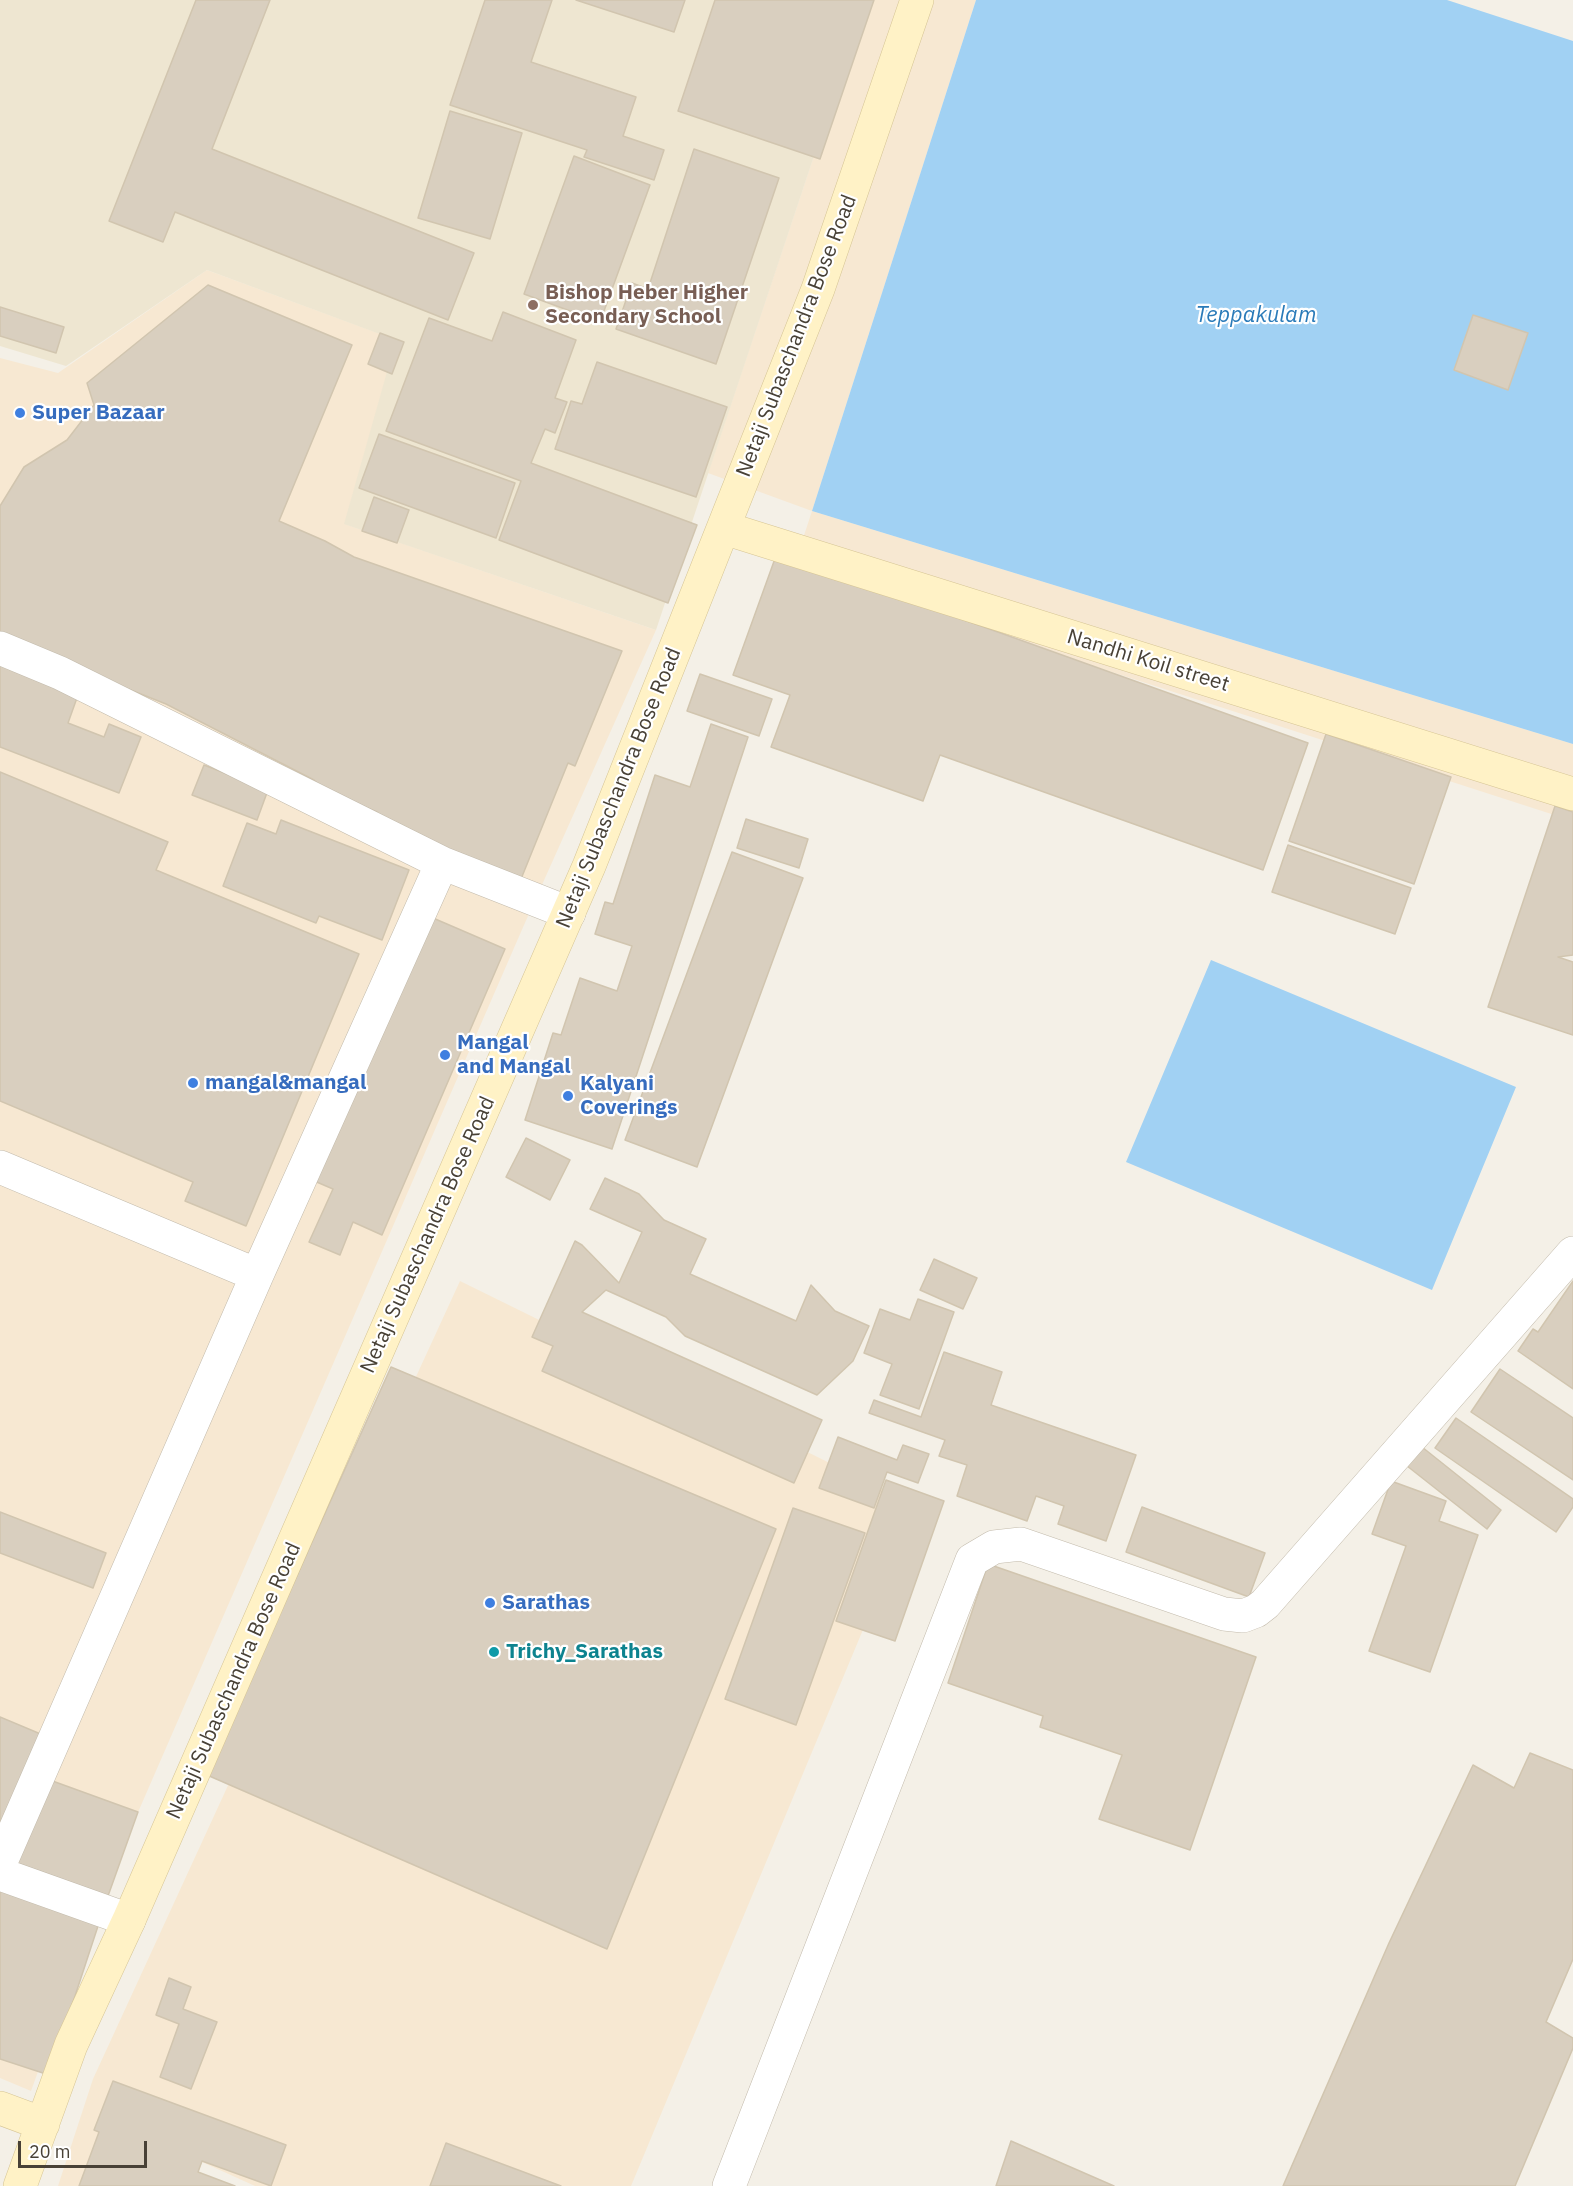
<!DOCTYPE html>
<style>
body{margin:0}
#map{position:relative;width:1573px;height:2186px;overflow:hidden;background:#f4f0e7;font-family:"IBM Plex Sans",sans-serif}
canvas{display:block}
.scale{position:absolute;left:18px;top:2141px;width:129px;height:27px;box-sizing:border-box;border:3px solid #484136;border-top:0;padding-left:8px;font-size:18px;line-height:21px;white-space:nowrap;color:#484136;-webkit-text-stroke:4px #fff;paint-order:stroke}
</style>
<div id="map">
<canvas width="1573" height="2186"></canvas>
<div class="scale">20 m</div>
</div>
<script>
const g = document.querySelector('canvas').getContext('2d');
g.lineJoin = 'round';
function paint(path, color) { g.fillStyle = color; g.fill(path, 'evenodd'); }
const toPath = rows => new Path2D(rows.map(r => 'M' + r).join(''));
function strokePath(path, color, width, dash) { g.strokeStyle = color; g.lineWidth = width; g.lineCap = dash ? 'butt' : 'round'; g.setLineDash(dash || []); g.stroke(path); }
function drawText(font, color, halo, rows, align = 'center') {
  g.font = font + ' "IBM Plex Sans",sans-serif'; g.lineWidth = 4.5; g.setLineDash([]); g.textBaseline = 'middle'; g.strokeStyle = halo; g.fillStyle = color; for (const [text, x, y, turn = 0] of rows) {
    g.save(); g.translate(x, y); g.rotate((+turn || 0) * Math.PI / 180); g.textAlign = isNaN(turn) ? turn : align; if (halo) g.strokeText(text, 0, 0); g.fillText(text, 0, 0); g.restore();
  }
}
paint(toPath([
 [866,0,976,0,812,511,1573,744,1573,821,793,569,812,511,708,473],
 [207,270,397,340,345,524,656,630,524,925,102,1895,31,2091,0,2078,0,358,58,373],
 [460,1281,915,1505,631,2186,255,2186,202,2162,194,2186,58,2186,93,2079]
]), '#f7e8d2');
paint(toPath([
 [0,0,866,0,656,630,344,524,396,340,207,270,66,366,0,346]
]), '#eee6d1');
paint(toPath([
 [976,0,1447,0,1573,41,1573,744,812,511],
 [1211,960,1516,1087,1432,1290,1126,1162]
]), '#a1d1f3');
const building = toPath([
 [196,0,270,0,212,149,474,253,448,320,175,212,163,242,109,221,196,0],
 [485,0,552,0,531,62,636,97,623,136,664,150,654,180,584,157,587,150,450,105,485,0],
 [576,0,685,0,674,32,576,0],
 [715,0,874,0,820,159,678,111,715,0],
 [450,111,522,133,490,239,418,218,450,111],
 [694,149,779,178,716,364,616,329,632,283,648,289,694,149],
 [574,156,650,185,600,322,524,294,574,156],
 [208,285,352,345,279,521,325,541,354,557,622,651,575,766,568,763,521,879,374,818,377,812,324,790,314,780,166,704,0,638,0,506,24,467,67,440,94,405,87,383,208,285],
 [0,307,64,327,56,353,0,336,0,307],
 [503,312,576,340,555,398,567,402,555,433,545,429,531,463,697,525,668,603,499,540,521,481,386,431,429,318,492,341,503,312],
 [1473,315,1528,333,1508,390,1454,370,1473,315],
 [380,333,404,342,392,374,368,364,380,333],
 [597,362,727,407,696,497,555,449,571,401,582,404,597,362],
 [379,434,515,483,496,538,359,488,379,434],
 [374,497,409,510,397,543,362,531,374,497],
 [777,553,1308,743,1263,870,940,755,923,801,771,747,790,695,733,675,777,553],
 [0,665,78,695,68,723,104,737,109,724,141,737,119,793,0,747,0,665],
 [700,674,772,699,759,736,687,711,700,674],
 [711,724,748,737,612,1149,525,1120,553,1033,561,1035,580,978,617,991,632,946,595,934,605,902,613,904,655,775,690,787,711,724],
 [1326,734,1451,777,1414,884,1289,841,1326,734],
 [204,765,268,790,257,820,192,795,204,765],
 [0,772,168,842,156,870,359,954,246,1226,185,1201,193,1182,0,1101,0,772],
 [1555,806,1573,812,1573,955,1558,957,1573,962,1573,1035,1488,1007,1555,806],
 [746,819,808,839,799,868,737,848,746,819],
 [281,820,409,870,382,940,319,916,316,923,223,886,247,823,276,834,281,820],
 [1288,845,1411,888,1395,934,1272,892,1288,845],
 [732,852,803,878,697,1167,625,1140,732,852],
 [426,915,505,949,382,1235,353,1222,340,1255,309,1242,333,1189,312,1180,426,915],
 [526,1138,570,1160,550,1200,506,1177,526,1138],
 [605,1178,639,1194,664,1220,706,1239,690,1274,796,1321,811,1285,835,1311,869,1326,853,1361,817,1395,685,1336,666,1317,606,1290,582,1312,822,1420,794,1483,542,1371,553,1346,532,1337,575,1241,582,1245,619,1283,642,1232,590,1209,605,1178],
 [934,1259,977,1278,963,1309,920,1290,934,1259],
 [1573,1281,1573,1389,1518,1351,1533,1329,1538,1332,1573,1281],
 [918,1299,954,1312,919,1409,880,1395,892,1364,864,1353,880,1309,910,1320,918,1299],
 [944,1352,1002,1372,991,1405,1136,1455,1106,1541,1058,1524,1064,1506,1036,1496,1027,1521,957,1496,967,1465,939,1456,945,1440,869,1413,874,1400,921,1417,944,1352],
 [391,1367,776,1529,607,1949,207,1775,391,1367],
 [1500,1369,1573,1418,1573,1480,1471,1412,1500,1369],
 [1456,1418,1573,1499,1573,1507,1556,1532,1435,1448,1456,1418],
 [838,1437,897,1460,903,1445,929,1454,918,1483,887,1472,874,1508,819,1488,838,1437],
 [1417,1443,1501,1510,1487,1529,1402,1462,1417,1443],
 [886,1480,944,1501,895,1641,836,1621,886,1480],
 [1391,1481,1446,1501,1439,1521,1478,1535,1430,1672,1369,1651,1406,1546,1372,1534,1391,1481],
 [1142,1507,1265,1553,1249,1597,1126,1552,1142,1507],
 [793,1508,865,1533,796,1725,725,1699,793,1508],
 [0,1512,106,1553,93,1588,0,1553,0,1512],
 [988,1564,1256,1657,1190,1850,1099,1819,1122,1755,1040,1727,1043,1716,948,1683,988,1564],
 [0,1717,43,1735,0,1837,0,1717],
 [1530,1753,1573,1770,1573,1959,1546,2022,1573,2038,1573,2048,1515,2186,1283,2186,1389,1943,1473,1765,1514,1788,1530,1753],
 [47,1779,138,1812,108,1896,17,1863,47,1779],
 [0,1886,100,1920,49,2075,0,2059,0,1886],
 [169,1978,191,1987,183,2009,217,2022,191,2089,160,2077,179,2024,156,2015,169,1978],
 [113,2081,286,2145,271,2186,202,2161,198,2172,235,2186,79,2186,99,2132,94,2130,113,2081],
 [1011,2141,1114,2186,996,2186,1011,2141],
 [446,2143,561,2186,430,2186,446,2143]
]);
paint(building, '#d9cfbf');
strokePath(building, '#d1c5af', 1.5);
const street = toPath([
 [0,648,60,673,442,863],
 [0,1167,257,1275],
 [0,1864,257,1275,442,863,569,913],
 [0,1874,129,1920],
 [729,2186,972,1560,994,1547,1021,1544,1224,1614,1243,1616,1256,1611,1265,1604,1573,1253]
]);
const secondary = toPath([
 [724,528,1573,794],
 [0,2108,43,2124],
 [20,2186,71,2045,129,1920,589,866,818,289,917,0]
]);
strokePath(street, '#c3bbac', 34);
strokePath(secondary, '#d6c595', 34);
strokePath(street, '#fff', 33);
strokePath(secondary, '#fff2c6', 33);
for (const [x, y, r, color] of [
 [533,305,6,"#8d6e63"],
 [20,413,6,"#3f7fe0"],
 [445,1055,6,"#3f7fe0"],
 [193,1083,6,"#3f7fe0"],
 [568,1096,6,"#3f7fe0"],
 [490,1603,6,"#3f7fe0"],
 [494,1652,6,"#0f9aa8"]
]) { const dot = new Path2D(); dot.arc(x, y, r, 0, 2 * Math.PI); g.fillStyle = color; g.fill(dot); strokePath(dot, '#fff', 2); }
drawText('bold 21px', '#785e54', '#fff', [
 ["Bishop Heber Higher",545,293],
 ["Secondary School",545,317]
], 'left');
drawText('21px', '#484136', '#fff', [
 ["Netaji Subaschandra Bose Road",797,336,-69],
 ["Nandhi Koil street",1148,661,17],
 ["Netaji Subaschandra Bose Road",619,788,-68],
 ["Netaji Subaschandra Bose Road",428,1235,-66],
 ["Netaji Subaschandra Bose Road",234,1681,-66]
]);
drawText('bold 21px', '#366cbe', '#fff', [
 ["Super Bazaar",32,413],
 ["Mangal",457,1043],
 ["and Mangal",457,1067],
 ["mangal&mangal",205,1083],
 ["Kalyani",580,1084],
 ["Coverings",580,1108],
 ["Sarathas",502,1603]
], 'left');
drawText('bold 21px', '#0d838f', '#fff', [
 ["Trichy_Sarathas",506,1652]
], 'left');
drawText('italic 22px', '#2a7bb9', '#fff', [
 ["Teppakulam",1256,316]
]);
</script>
